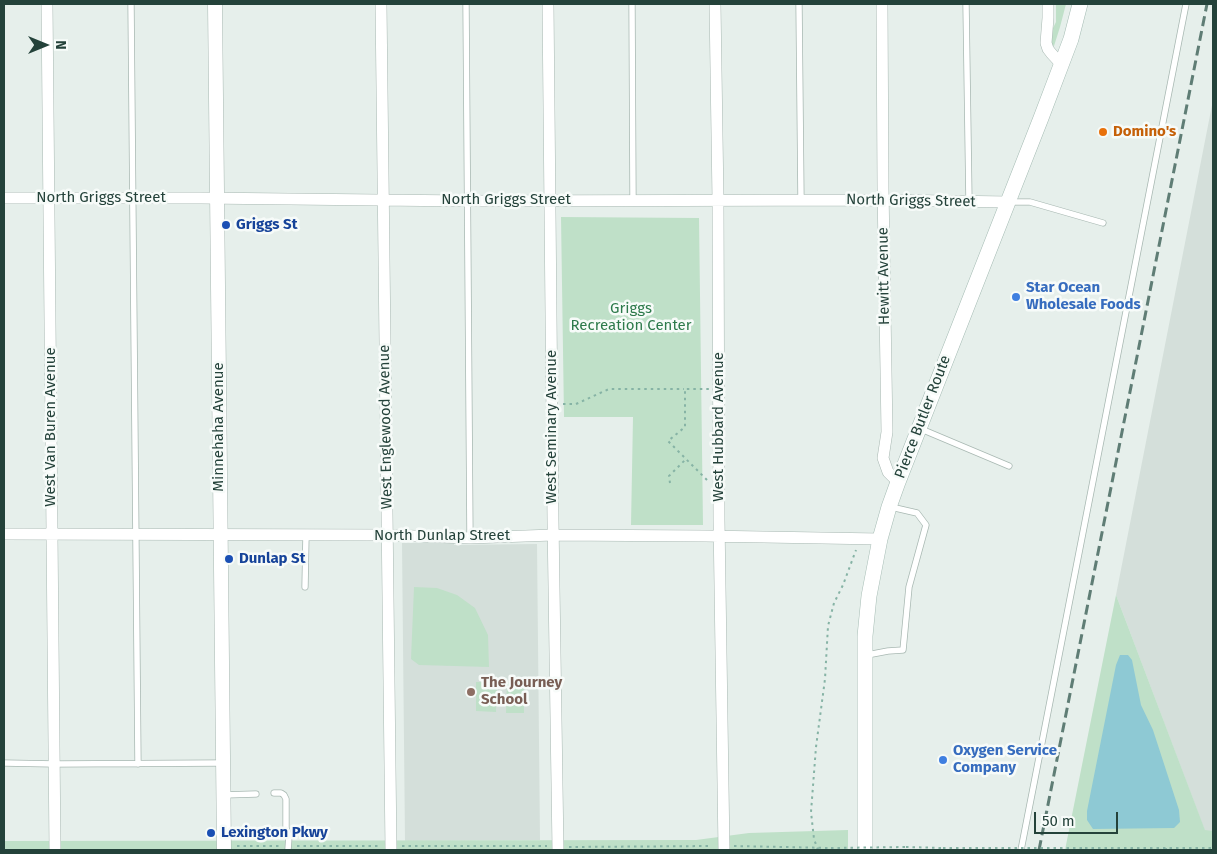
<!DOCTYPE html>
<style>
body{margin:0}
#map{position:relative;width:1217px;height:854px;overflow:hidden;background:#e6efeb;font-family:"Fira Sans",sans-serif}
canvas{display:block}
.frame{position:absolute;inset:0;border:5px solid #24423a;pointer-events:none}
.north{position:absolute;left:20px;top:20px;width:50px;height:50px;-webkit-text-stroke:4px #f7fbf9;paint-order:stroke;rotate:90deg;font-size:14px;font-weight:700;line-height:20px;text-align:center;color:#24423a}
.north::after{content:'';display:block;margin:auto;width:18px;height:22px;background:#24423a;clip-path:polygon(50% 0,100% 100%,50% 72%,0 100%)}
.scale{position:absolute;left:1034px;top:812px;width:84px;height:22px;box-sizing:border-box;border:2px solid #24423a;border-top:0;padding-left:6px;font-size:15px;line-height:18px;white-space:nowrap;color:#24423a;-webkit-text-stroke:4px #f7fbf9;paint-order:stroke}
</style>
<div id="map">
<canvas width="1217" height="854"></canvas>
<div class="frame"></div>
<div class="north">N</div>
<div class="scale">50 m</div>
</div>
<script>
const g = document.querySelector('canvas').getContext('2d');
g.lineJoin = 'round';
function paint(path, color) { g.fillStyle = color; g.fill(path, 'evenodd'); }
const toPath = rows => new Path2D(rows.map(r => 'M' + r).join(''));
function strokePath(path, color, width, dash) { g.strokeStyle = color; g.lineWidth = width; g.lineCap = dash ? 'butt' : 'round'; g.setLineDash(dash || []); g.stroke(path); }
function drawText(font, color, halo, rows, align = 'center') {
  g.font = font + ' "Fira Sans",sans-serif'; g.lineWidth = 5; g.setLineDash([]); g.textBaseline = 'middle'; g.strokeStyle = halo; g.fillStyle = color; for (const [text, x, y, turn = 0] of rows) {
    g.save(); g.translate(x, y); g.rotate((+turn || 0) * Math.PI / 180); g.textAlign = isNaN(turn) ? turn : align; if (halo) g.strokeText(text, 0, 0); g.fillText(text, 0, 0); g.restore();
  }
}
paint(toPath([
 [1213,100,1213,831,1205,831,1116,595],
 [402,543,454,543,454,545,537,544,540,840,405,841]
]), '#d4dfda');
paint(toPath([
 [1056,4,1066,4,1060,27,1054,46,1051,45,1050,34,1056,22],
 [561,217,699,218,703,525,631,525,633,417,564,417],
 [414,587,437,588,457,595,475,608,488,635,489,667,419,665,411,659],
 [1116,595,1205,830,1213,831,1213,850,1065,850],
 [476,682,497,682,496,712,476,711],
 [507,682,524,683,524,713,506,713],
 [848,830,848,850,4,850,4,841,696,840,749,833]
]), '#bfe0c8');
paint(toPath([
 [1120,655,1128,655,1132,660,1141,705,1153,730,1179,810,1180,822,1174,828,1093,829,1087,820,1087,811,1116,665]
]), '#8ec9d4');
const service = toPath([
 [131,4,138,764],
 [466,4,470,538],
 [632,4,633,200],
 [799,4,801,200],
 [966,4,969,202],
 [1010,202,1030,202,1103,223],
 [921,429,1009,466],
 [305,587,306,535],
 [867,655,888,651,903,650,909,587,926,525,917,513,891,507],
 [4,763,55,764,223,763],
 [274,793,281,793,284,795,286,799,286,828,289,836,288,850],
 [223,795,256,794],
 [1021,850,1186,4]
]);
const minor = toPath([
 [47,4,55,850],
 [381,4,391,850],
 [548,4,553,521,558,850],
 [715,4,718,200,719,520,724,850],
 [882,4,883,188,887,432,883,458,888,472,898,482],
 [1048,4,1048,18,1046,43,1048,49,1051,53,1061,64],
 [4,198,201,198,467,201,883,200,1008,202],
 [4,534,387,535,470,538,553,535,705,536,880,539]
]);
const tertiary = toPath([
 [215,4,224,850]
]);
const secondary = toPath([
 [865,850,865,636,869,596,880,539,889,507,898,482,1041,118,1071,39,1080,4]
]);
strokePath(service, '#a8b8b2', 7);
strokePath(minor, '#a8b8b2', 12);
strokePath(tertiary, '#a8b8b2', 15);
strokePath(secondary, '#a4bbb3', 16);
strokePath(toPath([
 [563,404,576,404,609,389,684,389],
 [707,480,668,441,685,427,685,389,709,389],
 [670,483,669,476,686,459],
 [237,846,280,846],
 [297,846,380,846],
 [402,846,547,846],
 [734,846,831,848],
 [569,847,712,846],
 [906,847,943,848],
 [1085,848,1213,848],
 [818,850,814,839,811,812,816,747,825,679,828,626,834,603,843,585,856,550],
 [1159,850,1167,849]
]), '#86b3a5', 2, [2.5, 4]);
strokePath(service, '#fff', 5.5);
strokePath(minor, '#fff', 11);
strokePath(tertiary, '#fff', 14);
strokePath(secondary, '#fff', 15);
strokePath(toPath([
 [1039,850,1207,4]
]), '#5f7d75', 3, [10, 5]);
strokePath(toPath([
 [831,848,906,847],
 [943,848,1085,848]
]), '#86b3a5', 2, [2.5, 4]);
for (const [x, y, r, color] of [
 [1103,132,5,"#e8710a"],
 [226,225,5,"#1a4fb4"],
 [1016,297,5,"#3f7fe0"],
 [229,559,5,"#1a4fb4"],
 [471,692,5,"#8d6e63"],
 [943,760,5,"#3f7fe0"],
 [211,833,5,"#1a4fb4"]
]) { const dot = new Path2D(); dot.arc(x, y, r, 0, 2 * Math.PI); g.fillStyle = color; g.fill(dot); strokePath(dot, '#f7fbf9', 2); }
drawText('bold 15px', '#c56008', '#f7fbf9', [
 ["Domino's",1113,132]
], 'left');
drawText('15px', '#24423a', '#f7fbf9', [
 ["North Griggs Street",101,198],
 ["North Griggs Street",506,200],
 ["North Griggs Street",911,201,1],
 ["Hewitt Avenue",884,276,-91],
 ["Pierce Butler Route",923,417,-69],
 ["West Van Buren Avenue",51,427,-90],
 ["Minnehaha Avenue",219,427,-90],
 ["West Englewood Avenue",386,427,-91],
 ["West Seminary Avenue",552,427,-90],
 ["West Hubbard Avenue",719,427,-90],
 ["North Dunlap Street",442,536]
]);
drawText('bold 15px', '#164399', '#f7fbf9', [
 ["Griggs St",236,225],
 ["Dunlap St",239,559],
 ["Lexington Pkwy",221,833]
], 'left');
drawText('bold 15px', '#366cbe', '#f7fbf9', [
 ["Star Ocean",1026,288],
 ["Wholesale Foods",1026,305],
 ["Oxygen Service",953,751],
 ["Company",953,768]
], 'left');
drawText('15px', '#2d7a4b', '#f7fbf9', [
 ["Griggs",631,309],
 ["Recreation Center",631,326]
]);
drawText('bold 15px', '#785e54', '#f7fbf9', [
 ["The Journey",481,683],
 ["School",481,700]
], 'left');
</script>
